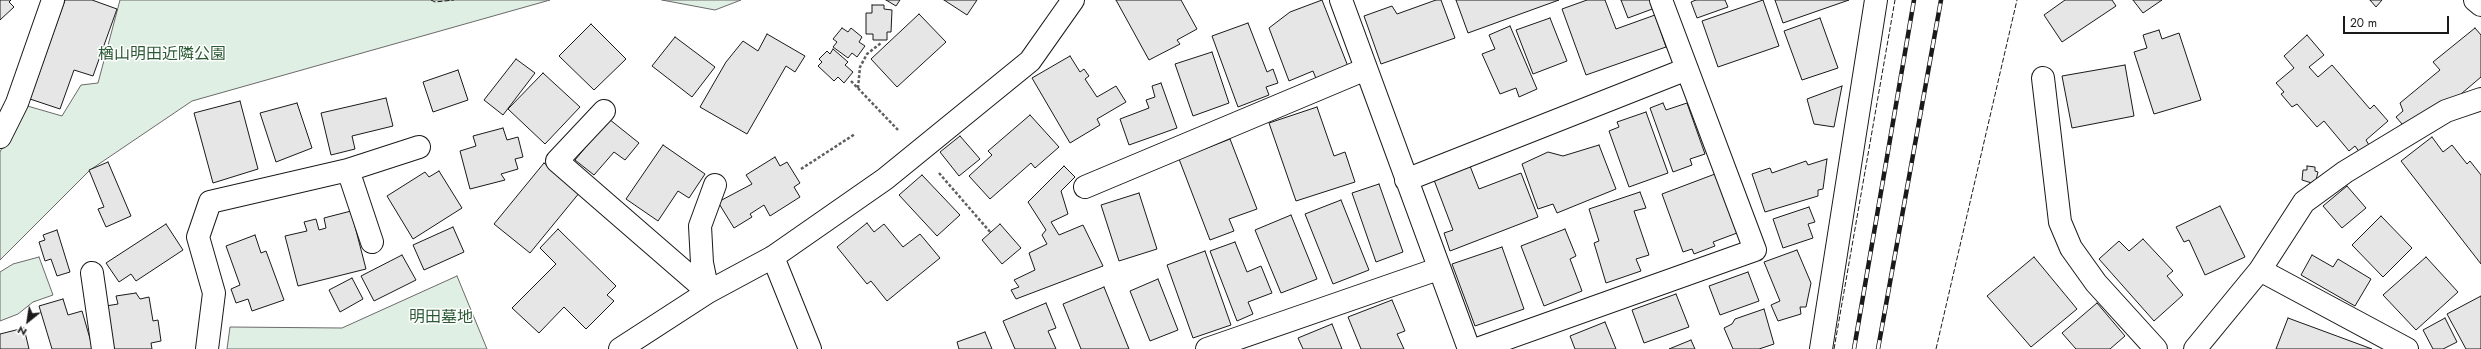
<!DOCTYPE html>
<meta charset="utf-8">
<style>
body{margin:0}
#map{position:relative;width:2481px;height:349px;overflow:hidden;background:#fff;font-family:Jost,sans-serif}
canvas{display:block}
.north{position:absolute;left:8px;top:301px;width:40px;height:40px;-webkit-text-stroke:3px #fff;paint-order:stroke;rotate:210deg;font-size:11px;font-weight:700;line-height:16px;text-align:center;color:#1a1a1a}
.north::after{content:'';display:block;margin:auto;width:14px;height:18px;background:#1a1a1a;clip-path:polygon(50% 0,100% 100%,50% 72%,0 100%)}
.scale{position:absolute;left:2343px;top:16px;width:106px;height:18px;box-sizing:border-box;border:2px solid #1a1a1a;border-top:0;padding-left:5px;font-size:12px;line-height:14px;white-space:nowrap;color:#1a1a1a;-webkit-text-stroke:3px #fff;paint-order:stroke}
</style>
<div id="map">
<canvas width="2481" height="349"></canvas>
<div class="north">N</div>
<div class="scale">20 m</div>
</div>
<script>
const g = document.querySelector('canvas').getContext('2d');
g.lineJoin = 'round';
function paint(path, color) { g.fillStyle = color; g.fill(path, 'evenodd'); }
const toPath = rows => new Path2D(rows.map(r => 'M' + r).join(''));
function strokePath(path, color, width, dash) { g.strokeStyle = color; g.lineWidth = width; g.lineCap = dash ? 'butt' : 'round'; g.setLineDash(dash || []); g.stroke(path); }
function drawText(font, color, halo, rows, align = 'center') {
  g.font = font + ' Jost,"Noto Sans JP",sans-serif'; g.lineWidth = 3; g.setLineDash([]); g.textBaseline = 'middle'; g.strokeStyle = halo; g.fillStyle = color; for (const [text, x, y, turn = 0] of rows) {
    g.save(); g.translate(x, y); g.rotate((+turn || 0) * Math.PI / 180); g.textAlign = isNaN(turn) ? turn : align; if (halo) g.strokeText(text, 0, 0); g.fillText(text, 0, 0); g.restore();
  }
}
const green = toPath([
 [120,0,550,0,192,101,90,170,0,260,0,152,24,105,62,116,81,85,98,83,120,0],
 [662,0,741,0,715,10,662,0],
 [39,257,53,295,33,302,18,314,0,321,0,272,13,264,39,257],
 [457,276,487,349,227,349,230,327,342,328,457,276]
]);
paint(green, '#e0efe3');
strokePath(green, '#6a6a6a', 1);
const building = toPath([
 [0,0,11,0,9,2,14,7,0,20,0,0],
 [65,0,92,0,117,9,93,76,74,70,60,109,30,99,65,0],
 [886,0,900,0,896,6,886,0],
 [944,0,977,0,967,15,944,0],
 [1116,0,1181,0,1197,29,1177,40,1180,44,1149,60,1116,0],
 [1322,0,1349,69,1317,81,1313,71,1289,81,1269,28,1290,12,1322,0],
 [1436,0,1441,0,1455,38,1381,64,1364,16,1392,6,1397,14,1436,0],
 [1456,0,1559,0,1468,33,1456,0],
 [1587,0,1605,0,1616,29,1655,15,1666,47,1586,75,1562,9,1587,0],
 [1621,0,1652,0,1655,8,1628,18,1621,0],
 [1696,0,1725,0,1728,7,1697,18,1691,2,1696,0],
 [1763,0,1779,46,1718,67,1702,21,1763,0],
 [1775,0,1849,0,1783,23,1775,0],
 [2065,0,2112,0,2116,6,2062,42,2044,15,2065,0],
 [2133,0,2162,0,2143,13,2133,0],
 [2370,0,2382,0,2376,7,2370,0],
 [872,5,884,5,884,9,892,10,891,32,887,32,887,40,873,40,873,34,866,34,866,13,872,13,872,5],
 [919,14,946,42,897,87,871,59,919,14],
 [1550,18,1567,61,1533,74,1516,30,1550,18],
 [1820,18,1838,68,1802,80,1784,31,1820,18],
 [1248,23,1267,72,1273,69,1278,83,1266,87,1269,95,1238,107,1212,36,1248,23],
 [591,24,626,59,594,90,559,56,591,24],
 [1510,26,1537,89,1519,97,1516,88,1500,94,1482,54,1495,49,1489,35,1510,26],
 [842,28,848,32,851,28,862,37,859,42,865,46,857,57,852,53,848,58,833,47,837,42,833,39,842,28],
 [2475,28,2481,35,2481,77,2448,105,2408,131,2396,117,2403,111,2400,103,2440,70,2433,62,2475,28],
 [2159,30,2162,39,2179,33,2201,100,2154,114,2134,52,2147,48,2143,35,2159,30],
 [767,34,805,56,795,72,786,66,747,134,700,107,726,62,743,41,758,51,767,34],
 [2307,35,2324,55,2309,67,2318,77,2332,65,2370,109,2374,105,2388,121,2366,140,2369,145,2360,153,2355,146,2349,151,2324,121,2317,127,2297,104,2292,107,2281,94,2284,92,2276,83,2294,68,2284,56,2307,35],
 [675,37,715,67,692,97,652,66,675,37],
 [833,49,848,62,845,65,853,72,844,83,838,77,834,81,818,66,822,62,819,59,827,51,830,54,833,49],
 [1212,52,1229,103,1193,116,1175,64,1212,52],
 [1070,56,1080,72,1084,69,1089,76,1085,79,1097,97,1116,86,1126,102,1097,119,1100,125,1070,143,1032,78,1070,56],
 [516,59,535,73,503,115,484,100,516,59],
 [2125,65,2134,116,2072,128,2062,76,2125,65],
 [458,70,468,100,433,112,423,82,458,70],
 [543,73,580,107,545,144,508,109,543,73],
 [1161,83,1177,128,1129,145,1120,119,1149,108,1146,100,1155,97,1152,86,1161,83],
 [1842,86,1834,127,1814,124,1807,99,1842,86],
 [386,98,393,126,352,136,355,149,331,155,321,113,386,98],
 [240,101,258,169,213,183,194,113,240,101],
 [297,103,312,148,276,162,260,113,297,103],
 [1663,103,1666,110,1687,103,1705,154,1690,159,1692,165,1673,172,1650,108,1663,103],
 [1317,107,1334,156,1345,152,1355,182,1296,201,1269,123,1317,107],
 [1646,112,1668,173,1629,187,1609,131,1619,127,1617,122,1646,112],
 [1030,115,1059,147,1035,168,1031,163,990,199,969,176,992,155,988,151,1030,115],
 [609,119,639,143,625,160,614,152,594,175,575,160,609,119],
 [503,128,507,140,518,137,523,157,515,159,518,169,501,174,505,180,470,189,460,151,476,146,473,136,503,128],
 [960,136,980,159,959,176,940,152,960,136],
 [2432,137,2443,152,2452,145,2467,164,2470,161,2481,175,2481,264,2401,161,2432,137],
 [1230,139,1257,209,1229,219,1234,231,1210,240,1179,159,1230,139],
 [663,145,705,174,689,198,678,191,658,221,626,199,663,145],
 [1599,145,1616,189,1557,213,1553,204,1538,209,1522,164,1548,152,1563,156,1599,145],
 [775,157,780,166,787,162,800,183,794,187,800,197,770,216,764,205,750,214,752,217,734,228,718,202,752,184,746,175,775,157],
 [1827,159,1823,189,1818,190,1818,196,1765,212,1752,174,1770,168,1772,173,1806,161,1808,165,1827,159],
 [108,162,131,216,106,227,98,209,104,207,89,170,108,162],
 [544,163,580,192,530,253,494,224,544,163],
 [1064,166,1075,177,1061,191,1068,214,1051,222,1059,235,1083,225,1103,266,1016,299,1011,290,1019,287,1014,280,1035,270,1029,253,1047,244,1042,235,1046,230,1028,202,1064,166],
 [1470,166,1479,189,1521,173,1538,217,1450,251,1444,233,1453,230,1434,180,1470,166],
 [2307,166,2315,167,2315,171,2318,172,2315,184,2302,180,2303,170,2307,170,2307,166],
 [439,171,462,208,413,239,387,196,425,172,429,177,439,171],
 [1715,174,1737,233,1713,242,1715,246,1694,254,1692,249,1683,252,1662,194,1715,174],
 [922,175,960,215,937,236,899,195,922,175],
 [1379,184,1403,252,1376,262,1352,193,1379,184],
 [2347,186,2366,208,2342,228,2323,206,2347,186],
 [1640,192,1646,208,1634,211,1649,255,1636,259,1641,271,1606,283,1594,243,1599,241,1589,209,1640,192],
 [1139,193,1157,249,1119,261,1101,205,1139,193],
 [1341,200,1369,270,1333,284,1305,214,1341,200],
 [2220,206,2245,257,2205,275,2189,240,2184,242,2176,227,2220,206],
 [1809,207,1815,222,1808,224,1813,238,1783,248,1773,219,1809,207],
 [351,211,366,269,298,286,285,236,307,231,304,222,316,219,319,230,326,228,324,218,351,211],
 [1291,215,1317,279,1281,293,1255,230,1291,215],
 [2381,216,2412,248,2383,277,2352,245,2381,216],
 [867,223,874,232,884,224,903,247,920,234,940,258,887,301,871,281,867,284,837,247,867,223],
 [166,224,183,250,136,281,131,274,119,282,106,263,166,224],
 [1000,224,1021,248,1002,264,982,240,1000,224],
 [453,227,464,252,424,270,413,245,453,227],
 [558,229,616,286,607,295,614,301,586,329,564,307,539,333,512,308,556,264,540,248,558,229],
 [1565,229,1576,256,1570,259,1582,291,1544,306,1521,246,1565,229],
 [57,230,70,272,57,276,51,259,45,261,39,242,45,240,43,235,57,230],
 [255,235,261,253,266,251,284,300,252,311,248,299,236,303,231,289,240,285,226,246,255,235],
 [2143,239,2173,271,2167,276,2183,295,2154,321,2099,259,2119,241,2129,251,2143,239],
 [1235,242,1247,272,1261,266,1272,293,1248,302,1253,314,1237,321,1210,251,1235,242],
 [1502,247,1524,309,1475,326,1452,264,1502,247],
 [1797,250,1811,283,1806,307,1800,307,1801,314,1778,321,1771,305,1780,301,1764,262,1797,250],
 [1205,251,1231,325,1193,338,1167,265,1205,251],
 [402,255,416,280,374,301,361,276,402,255],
 [2312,255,2333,267,2338,259,2371,279,2355,306,2301,275,2312,255],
 [2034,257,2077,309,2031,347,1987,296,2034,257],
 [2426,257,2458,292,2416,330,2383,295,2426,257],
 [1748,272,1759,301,1720,315,1709,286,1748,272],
 [352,278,363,299,340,312,329,290,352,278],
 [1158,279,1178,330,1150,341,1130,291,1158,279],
 [1104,287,1129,349,1081,349,1063,304,1104,287],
 [136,293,140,299,149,297,153,321,158,320,161,341,151,343,152,349,113,349,106,306,118,304,116,296,136,293],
 [1676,294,1689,327,1644,343,1632,310,1676,294],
 [2481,296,2481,349,2466,349,2447,314,2481,296],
 [63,299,68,315,82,311,93,349,52,349,39,306,63,299],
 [1392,300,1405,331,1397,334,1404,349,1361,349,1348,317,1392,300],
 [1046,303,1056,328,1048,331,1056,349,1015,349,1003,321,1046,303],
 [2097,303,2125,336,2110,349,2076,349,2062,333,2097,303],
 [1764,309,1774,344,1759,349,1733,349,1724,328,1732,324,1735,319,1764,309],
 [2288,318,2372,349,2276,349,2288,318],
 [2445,318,2457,342,2443,349,2433,349,2423,330,2445,318],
 [1605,322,1616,349,1575,349,1570,336,1605,322],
 [1332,324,1342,349,1303,349,1298,338,1332,324],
 [24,328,29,349,0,349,0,334,24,328],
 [985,332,992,349,959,349,957,342,985,332],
 [1691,340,1695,349,1669,349,1691,340]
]);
paint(building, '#e6e6e6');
strokePath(building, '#1a1a1a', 1);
const minor = toPath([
 [1341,0,1469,349],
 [2475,0,2481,5],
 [2043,78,2060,222,2071,248,2096,283,2156,349],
 [604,111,557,161,708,292],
 [0,137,17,103,53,0],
 [348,170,372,242],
 [1406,180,1687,69],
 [1085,187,1366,69],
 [773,257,810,349],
 [2260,270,2407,349],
 [92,273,103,349],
 [708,292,702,263,700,226,715,185],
 [207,349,214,293,198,237,210,202,348,170,419,147],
 [620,349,708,292,773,257,885,179,1030,61,1073,0],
 [1207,349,1438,269],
 [1477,349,1755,250,1661,0],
 [1821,349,1876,0],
 [2195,349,2260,270,2304,202,2345,172,2446,111,2481,99]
]);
strokePath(minor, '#1a1a1a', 24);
strokePath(toPath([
 [851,81,898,130],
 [858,88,860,67,867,54,881,43],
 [801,169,855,134],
 [939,173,991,233]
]), '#5f5f5f', 2.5, [3, 2]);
strokePath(minor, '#fff', 22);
const rail = toPath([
 [1854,349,1914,0],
 [1878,349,1941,0]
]);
strokePath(rail, '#1a1a1a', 4.5);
strokePath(rail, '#fff', 3, [9]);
strokePath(toPath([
 [431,0,435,2,454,0],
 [1834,349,1895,0],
 [1936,349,2017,0]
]), '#1a1a1a', 1, [5, 2]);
drawText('16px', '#2b5a34', '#fff', [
 ["楢山明田近隣公園",162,55],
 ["明田墓地",441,318]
]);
</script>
